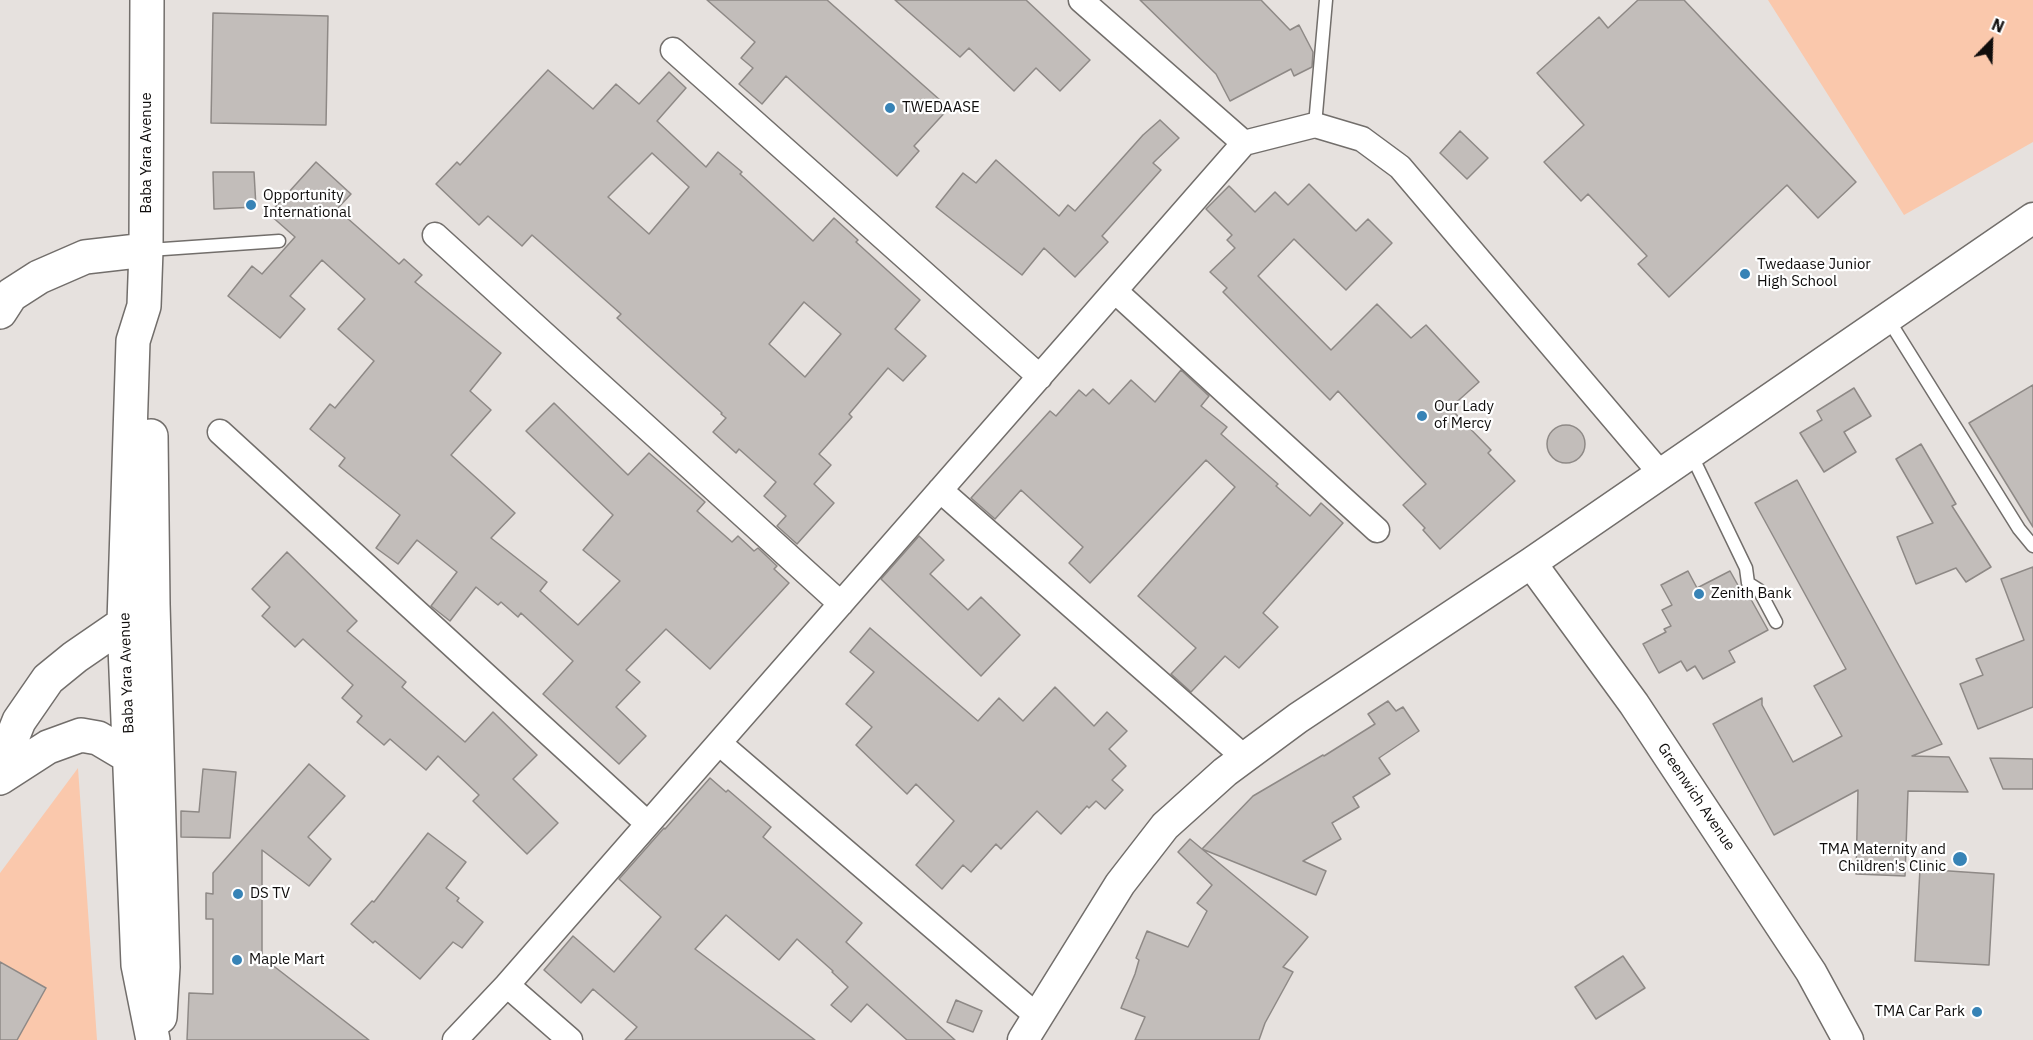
<!DOCTYPE html>
<style>
body{margin:0}
#map{position:relative;width:2033px;height:1040px;overflow:hidden;background:#e6e1de;font-family:"IBM Plex Sans",sans-serif}
canvas{display:block}
.north{position:absolute;left:1961px;top:12px;width:60px;height:60px;-webkit-text-stroke:4px #fff;paint-order:stroke;rotate:23deg;font-size:16px;font-weight:700;line-height:24px;text-align:center;color:#0f0d0c}
.north::after{content:'';display:block;margin:auto;width:21px;height:27px;background:#0f0d0c;clip-path:polygon(50% 0,100% 100%,50% 72%,0 100%)}
</style>
<div id="map">
<canvas width="2033" height="1040"></canvas>
<div class="north">N</div>
</div>
<script>
const g = document.querySelector('canvas').getContext('2d');
g.lineJoin = 'round';
function paint(path, color) { g.fillStyle = color; g.fill(path, 'evenodd'); }
const toPath = rows => new Path2D(rows.map(r => 'M' + r).join(''));
function strokePath(path, color, width, dash) { g.strokeStyle = color; g.lineWidth = width; g.lineCap = dash ? 'butt' : 'round'; g.setLineDash(dash || []); g.stroke(path); }
function drawText(font, color, halo, rows, align = 'center') {
  g.font = font + ' "IBM Plex Sans",sans-serif'; g.lineWidth = 4.5; g.setLineDash([]); g.textBaseline = 'middle'; g.strokeStyle = halo; g.fillStyle = color; for (const [text, x, y, turn = 0] of rows) {
    g.save(); g.translate(x, y); g.rotate((+turn || 0) * Math.PI / 180); g.textAlign = isNaN(turn) ? turn : align; if (halo) g.strokeText(text, 0, 0); g.fillText(text, 0, 0); g.restore();
  }
}
paint(toPath([
 [1768,0,2033,0,2033,142,1904,215],
 [78,768,97,1040,0,1040,0,873]
]), '#fac8ac');
const building = toPath([
 [707,0,827,0,949,108,914,146,919,151,897,176,786,76,762,104,739,84,753,68,741,58,755,42,707,0],
 [895,0,1026,0,1090,60,1060,91,1036,68,1014,91,969,48,960,57,895,0],
 [1140,0,1261,0,1290,30,1299,25,1313,52,1312,67,1294,76,1291,69,1230,101,1216,74,1140,0],
 [1638,0,1684,0,1856,182,1818,218,1787,185,1669,297,1638,264,1647,256,1588,194,1581,201,1544,162,1584,125,1537,73,1599,17,1608,28,1638,0],
 [213,13,328,16,326,125,211,123,213,13],
 [548,70,593,109,616,84,639,104,669,72,686,88,657,121,706,167,718,152,742,172,740,174,813,241,834,218,858,240,856,242,920,300,895,329,926,356,903,381,888,368,849,414,852,417,819,454,831,465,814,484,834,503,797,544,777,526,786,516,764,496,776,482,739,449,736,453,713,432,726,418,721,414,722,413,617,318,621,314,532,235,522,246,488,216,479,225,436,184,457,162,460,165,548,70],
 [652,153,689,187,649,234,608,197,652,153],
 [804,302,841,334,805,377,769,344,804,302],
 [1160,120,1179,138,1153,163,1161,170,1102,236,1108,242,1075,277,1044,248,1022,275,936,207,963,173,976,183,996,160,1059,216,1068,205,1075,211,1143,135,1160,120],
 [1460,131,1488,158,1467,179,1440,153,1460,131],
 [316,162,351,194,337,209,399,264,404,259,422,275,415,282,501,353,470,391,491,410,451,455,515,513,491,538,547,582,540,591,578,625,620,581,583,550,613,515,526,431,554,403,628,475,649,453,705,502,697,511,732,542,738,536,754,551,758,548,777,566,774,569,789,583,710,669,666,629,626,670,640,682,616,707,646,736,619,764,543,694,573,661,521,613,518,617,501,602,498,605,476,587,450,621,431,606,457,572,417,540,398,564,376,548,400,515,339,466,345,458,310,429,330,404,335,408,374,361,338,329,365,299,322,260,290,296,305,309,280,338,228,296,252,266,262,274,295,237,269,214,316,162],
 [213,172,254,172,256,207,214,209,213,172],
 [1309,184,1356,231,1368,219,1392,243,1346,290,1294,239,1258,276,1331,350,1377,304,1411,338,1426,325,1479,382,1450,408,1491,450,1488,453,1515,481,1440,549,1423,530,1425,528,1403,505,1426,484,1338,391,1330,400,1223,292,1227,288,1210,272,1235,248,1227,240,1232,235,1206,209,1229,186,1255,212,1275,192,1288,205,1309,184],
 [1181,370,1209,396,1201,406,1227,427,1221,434,1278,484,1276,486,1310,516,1321,503,1343,523,1263,613,1278,627,1239,668,1225,656,1191,692,1171,674,1196,648,1138,596,1235,487,1206,460,1090,583,1069,563,1083,547,1021,490,995,519,971,498,1050,411,1056,416,1079,390,1086,396,1093,389,1109,404,1131,380,1155,402,1181,370],
 [2033,385,2033,527,1969,423,2033,385],
 [1854,388,1871,416,1844,432,1856,452,1824,472,1800,433,1822,420,1817,411,1854,388],
 '1547 444a19 19 0 1 1 38 0a19 19 0 1 1-38 0Z',
 [1921,444,1956,504,1952,506,1991,567,1966,582,1956,568,1916,584,1897,537,1933,523,1896,459,1921,444],
 [1797,480,1942,744,1912,756,1949,757,1968,792,1908,791,1905,876,1856,874,1858,790,1774,835,1713,724,1762,698,1762,705,1793,762,1842,736,1814,686,1846,669,1755,503,1797,480],
 [919,536,944,560,930,574,968,610,981,597,1020,635,981,676,881,579,919,536],
 [287,552,357,621,347,631,406,682,402,687,465,742,493,712,537,755,513,779,558,823,527,854,473,801,479,795,438,756,426,770,390,739,384,745,357,722,362,716,342,698,353,685,303,639,295,647,262,616,270,607,252,589,287,552],
 [2033,567,2033,707,1978,729,1960,684,1983,675,1976,659,2024,640,2001,579,2033,567],
 [1688,571,1697,588,1730,571,1744,596,1748,594,1768,630,1729,651,1735,662,1703,679,1695,666,1687,671,1681,661,1659,673,1643,644,1666,632,1664,629,1671,626,1662,610,1672,605,1661,585,1688,571],
 [870,628,978,721,999,698,1023,721,1055,687,1094,726,1107,712,1127,731,1109,749,1126,766,1112,780,1123,790,1105,809,1096,801,1089,808,1087,806,1061,834,1037,811,1001,849,996,844,971,872,963,865,942,889,916,865,954,821,916,784,907,794,856,745,872,727,846,704,874,672,850,652,870,628],
 [1388,701,1396,711,1403,707,1419,731,1379,758,1390,774,1353,797,1359,807,1332,823,1341,839,1303,861,1326,871,1316,895,1202,849,1308,937,1283,967,1293,972,1265,1023,1259,1040,1135,1040,1145,1017,1121,1008,1135,974,1139,960,1136,958,1147,931,1188,947,1207,911,1197,903,1212,885,1178,852,1190,839,1202,849,1253,796,1323,755,1324,756,1375,724,1368,714,1388,701],
 [1990,758,2033,759,2033,789,2003,789,1990,758],
 [309,764,345,796,308,837,331,859,309,886,262,850,262,957,369,1040,187,1040,189,993,213,994,213,919,206,919,206,893,213,894,213,873,309,764],
 [203,769,236,772,230,838,181,837,181,811,199,812,203,769],
 [710,778,726,792,728,790,771,827,763,837,862,923,846,942,955,1040,907,1040,867,1004,851,1022,831,1005,848,987,832,972,833,971,797,939,779,960,726,915,695,949,815,1040,625,1040,637,1027,593,989,581,1003,544,970,573,936,614,972,661,917,619,879,664,828,665,829,710,778],
 [428,833,466,862,446,888,459,898,457,901,483,922,462,948,453,942,420,979,375,941,373,943,351,924,372,901,374,902,428,833],
 [1920,869,1994,874,1989,965,1915,961,1920,869],
 [1623,956,1645,988,1596,1019,1575,987,1623,956],
 [0,962,46,988,17,1040,0,1040,0,962],
 [956,1000,982,1011,973,1032,947,1022,956,1000]
]);
paint(building, '#c2bdba');
strokePath(building, '#8e8986', 1.5);
const service = toPath([
 [1315,125,1326,0],
 [149,250,279,241],
 [1888,319,2019,529,2033,546],
 [1691,454,1746,568,1748,583,1759,590,1776,622]
]);
const minor = toPath([
 [1081,0,1244,143],
 [673,50,1040,377],
 [435,235,841,604],
 [1115,291,1377,530],
 [220,432,648,824],
 [940,490,1245,758],
 [719,743,1037,1016],
 [507,985,570,1040],
 [455,1040,507,985,1244,143,1315,125,1362,139,1400,167,1661,474]
]);
const tertiary = toPath([
 [1531,563,1634,704,1811,972,1848,1040],
 [1023,1040,1120,884,1165,826,1225,772,1298,718,1531,563,2033,218]
]);
const secondary = toPath([
 [147,0,146,250,144,306,133,341,124,622,138,965,153,1040],
 [0,312,11,295,39,277,85,257,146,250],
 [151,436,153,604,163,967,160,1017],
 [0,768,19,721,48,679,75,657,139,613],
 [0,778,48,747,81,735,98,738,130,757]
]);
strokePath(service, '#726e6b', 15);
strokePath(minor, '#726e6b', 27);
strokePath(tertiary, '#726e6b', 33);
strokePath(secondary, '#726e6b', 36);
strokePath(service, '#fff', 12);
strokePath(minor, '#fff', 24);
strokePath(tertiary, '#fff', 30);
strokePath(secondary, '#fff', 33);
for (const [x, y, r, color] of [
 [890,108,6,"#3783b6"],
 [251,205,6,"#3783b6"],
 [1745,274,6,"#3783b6"],
 [1422,416,6,"#3783b6"],
 [1699,594,6,"#3783b6"],
 [1960,859,8,"#3783b6"],
 [238,894,6,"#3783b6"],
 [237,960,6,"#3783b6"],
 [1977,1012,6,"#3783b6"]
]) { const dot = new Path2D(); dot.arc(x, y, r, 0, 2 * Math.PI); g.fillStyle = color; g.fill(dot); strokePath(dot, '#fff', 2); }
drawText('15px', '#0f0d0c', '#fff', [
 ["TWEDAASE",902,108],
 ["Opportunity",263,196],
 ["International",263,213],
 ["Twedaase Junior",1757,265],
 ["High School",1757,282],
 ["Our Lady",1434,407],
 ["of Mercy",1434,424],
 ["Zenith Bank",1711,594],
 ["TMA Maternity and",1946,850,"right"],
 ["Children's Clinic",1946,867,"right"],
 ["DS TV",250,894],
 ["Maple Mart",249,960],
 ["TMA Car Park",1965,1012,"right"]
], 'left');
drawText('15px', '#0f0d0c', '#fff', [
 ["Baba Yara Avenue",147,153,-90],
 ["Baba Yara Avenue",127,673,-92],
 ["Greenwich Avenue",1696,797,56]
]);
</script>
